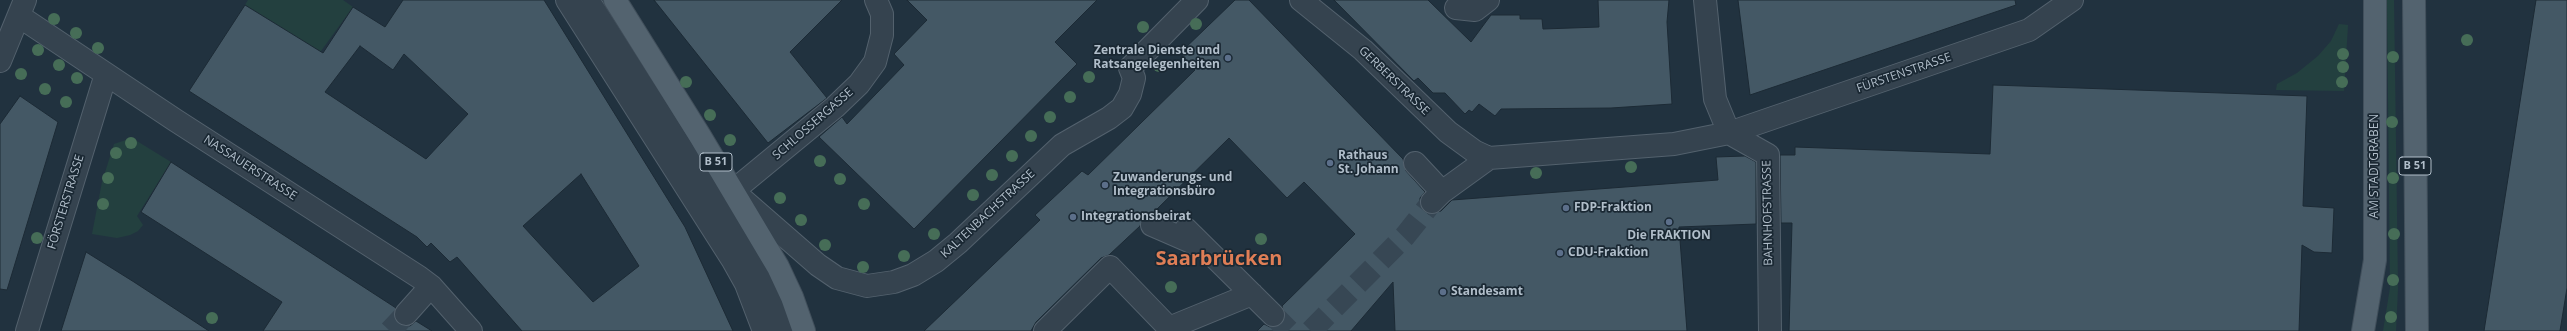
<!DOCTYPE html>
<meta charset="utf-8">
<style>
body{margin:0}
canvas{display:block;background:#21323f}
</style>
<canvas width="2567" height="331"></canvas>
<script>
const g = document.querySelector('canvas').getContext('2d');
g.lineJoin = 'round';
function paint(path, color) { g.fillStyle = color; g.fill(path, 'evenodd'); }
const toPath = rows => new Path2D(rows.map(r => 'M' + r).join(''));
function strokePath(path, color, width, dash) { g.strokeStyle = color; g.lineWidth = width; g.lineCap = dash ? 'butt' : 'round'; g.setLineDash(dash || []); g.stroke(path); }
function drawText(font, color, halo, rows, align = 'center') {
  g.font = font + ' "Open Sans",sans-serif'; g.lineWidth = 3.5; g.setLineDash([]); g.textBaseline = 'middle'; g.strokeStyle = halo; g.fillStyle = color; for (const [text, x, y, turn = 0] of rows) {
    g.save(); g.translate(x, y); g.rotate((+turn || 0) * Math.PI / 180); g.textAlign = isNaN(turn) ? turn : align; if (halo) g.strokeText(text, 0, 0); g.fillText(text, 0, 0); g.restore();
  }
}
paint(toPath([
 [248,0,343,0,353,7,302,77,276,24,245,5],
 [2387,0,2394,0,2398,288,2396,331,2383,331,2390,288],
 [2339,24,2348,25,2344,91,2276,90,2277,84,2297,73,2318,56,2331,41],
 [132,138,171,162,137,216,143,225,138,231,130,235,117,238,92,234,102,182,114,144]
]), '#23403f');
const building = toPath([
 [403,0,544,0,685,227,733,331,522,331,457,257,450,262,431,243,427,247,417,237,189,91,245,5,323,53,353,7,385,27,403,0],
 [360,46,393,70,404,54,468,114,426,159,325,92,360,46],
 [581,174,639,266,593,302,523,226,581,174],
 [654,0,842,0,790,52,827,98,768,143,654,0],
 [907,0,1097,0,1055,42,1077,64,914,229,819,137,842,117,847,124,904,65,894,54,927,20,907,0],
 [1235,0,1249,0,1403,159,1406,171,1425,192,1420,198,1420,205,1428,214,1441,211,1452,200,1718,180,1716,157,1745,156,1756,162,1756,224,1679,227,1687,331,1395,331,1393,282,1351,331,1257,331,1264,324,1270,327,1282,324,1285,318,1282,306,1355,234,1304,182,1287,198,1229,138,1153,213,1144,215,1140,226,1109,255,1101,258,1036,322,1031,331,924,331,1040,220,1035,215,1082,171,1088,175,1195,70,1180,53,1235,0],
 [1334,0,1428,0,1471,42,1491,15,1520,15,1520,19,1542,19,1543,29,1599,27,1598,0,1669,0,1667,22,1672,104,1611,108,1501,109,1495,116,1479,104,1472,112,1469,110,1465,114,1445,93,1433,93,1418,78,1414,81,1334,0],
 [1738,0,2015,0,2016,5,1750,95,1738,0],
 [2536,0,2567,0,2567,288,2560,331,2484,331,2536,0],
 [1993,85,2307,96,2303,206,2334,208,2332,253,2314,252,2302,245,2299,331,1789,331,1792,223,1781,223,1780,155,1795,155,1795,147,1990,154,1993,85],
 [20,96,58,122,7,290,0,289,0,124,20,96],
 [171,162,396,308,394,318,398,324,410,326,416,321,432,331,263,331,282,302,141,212,171,162],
 [86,252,134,282,209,331,61,331,86,252]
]);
paint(building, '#445865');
strokePath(building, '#1c2a35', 1);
strokePath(toPath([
 [1273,315,1289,331],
 [390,331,406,314],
 [1311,331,1405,236,1432,202]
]), '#374754', 22, [22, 11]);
const minor = toPath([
 [567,0,732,259,746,284,764,331],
 [588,0,762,275,784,331],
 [876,0,882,14,882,35,875,62,859,84,835,107,733,191,818,265,837,278,867,286,894,282,913,275,936,261,958,243,1062,145,1109,118,1122,108,1130,94,1134,78,1130,68,1197,0],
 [1301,0,1363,50,1448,132,1474,151,1489,158,1674,144,1729,133,2029,30,2072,0],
 [1705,0,1715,99,1729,133,1768,155,1770,331],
 [1456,8,1475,10,1488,0],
 [19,16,175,120,419,277,431,286,471,331],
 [0,61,25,0],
 [1415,163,1442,192],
 [1432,202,1442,192,1489,158],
 [1152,225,1198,245],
 [1186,229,1273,315],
 [406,314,431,286],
 [27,331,106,74],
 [1045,331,1110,267,1169,328,1252,294]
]);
const major = toPath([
 [615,0,700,136,778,267,792,297,804,331],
 [2414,0,2417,331],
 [2363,331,2375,260,2375,0]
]);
strokePath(minor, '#53616d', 24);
strokePath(major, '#414f5b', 24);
strokePath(minor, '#35434f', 22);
strokePath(major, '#53636f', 22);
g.fillStyle = '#466d57';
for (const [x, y] of [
 [54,19],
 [1196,24],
 [1143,27],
 [76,33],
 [2467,40],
 [98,48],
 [38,50],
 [2343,54],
 [2393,57],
 [59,65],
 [1159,66],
 [2343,67],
 [21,74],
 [1089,77],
 [77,78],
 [686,82],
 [2342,82],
 [45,89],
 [1070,97],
 [66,102],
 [710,115],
 [1050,117],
 [2392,122],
 [1031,136],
 [730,140],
 [131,143],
 [116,153],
 [1012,156],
 [820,161],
 [1631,167],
 [1536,173],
 [992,175],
 [108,178],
 [2393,178],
 [840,179],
 [973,195],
 [780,198],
 [103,204],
 [864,204],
 [801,220],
 [934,234],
 [2394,234],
 [37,238],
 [1261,239],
 [825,245],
 [904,256],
 [863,267],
 [2393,280],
 [1171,287],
 [2391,317],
 [212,318]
]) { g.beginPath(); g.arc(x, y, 6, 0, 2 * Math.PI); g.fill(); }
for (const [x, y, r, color] of [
 [1228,58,4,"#5c6f8a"],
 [1330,163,4,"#5c6f8a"],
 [1105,185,4,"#5c6f8a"],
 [1566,208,4,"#5c6f8a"],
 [1073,217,4,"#5c6f8a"],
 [1669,222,4,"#5c6f8a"],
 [1560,253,4,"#5c6f8a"],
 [1443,292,4,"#5c6f8a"]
]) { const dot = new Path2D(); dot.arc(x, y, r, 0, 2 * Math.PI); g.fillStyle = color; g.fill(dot); strokePath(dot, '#1a2833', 1.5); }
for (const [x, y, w] of [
 [716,162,32],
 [2415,166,32]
]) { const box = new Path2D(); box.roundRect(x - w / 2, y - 9, w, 18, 3); g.fillStyle = '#1a2833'; g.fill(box); strokePath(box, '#b1beca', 1); }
drawText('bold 11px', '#b1beca', null, [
 ["B 51",716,162],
 ["B 51",2415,166]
]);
drawText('bold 12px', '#b1beca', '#1a2833', [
 ["Zentrale Dienste und",1220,51,"right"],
 ["Ratsangelegenheiten",1220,65,"right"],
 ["Rathaus",1338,156],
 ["St. Johann",1338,170],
 ["Zuwanderungs- und",1113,178],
 ["Integrationsbüro",1113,192],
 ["FDP-Fraktion",1574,208],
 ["Integrationsbeirat",1081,217],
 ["Die FRAKTION",1669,236,"center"],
 ["CDU-Fraktion",1568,253],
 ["Standesamt",1451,292]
], 'left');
drawText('12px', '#b1beca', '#1a2833', [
 ["FÜRSTENSTRASSE",1904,73,-19],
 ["GERBERSTRASSE",1394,81,44],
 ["SCHLOSSERGASSE",813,124,-41],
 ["AM STADTGRABEN",2375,166,-90],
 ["NASSAUERSTRASSE",250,168,33],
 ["FÖRSTERSTRASSE",66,202,-73],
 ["BAHNHOFSTRASSE",1768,213,-91],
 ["KALTENBACHSTRASSE",988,214,-43]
]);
drawText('bold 20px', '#df7e56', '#1a2833', [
 ["Saarbrücken",1219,259]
]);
</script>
